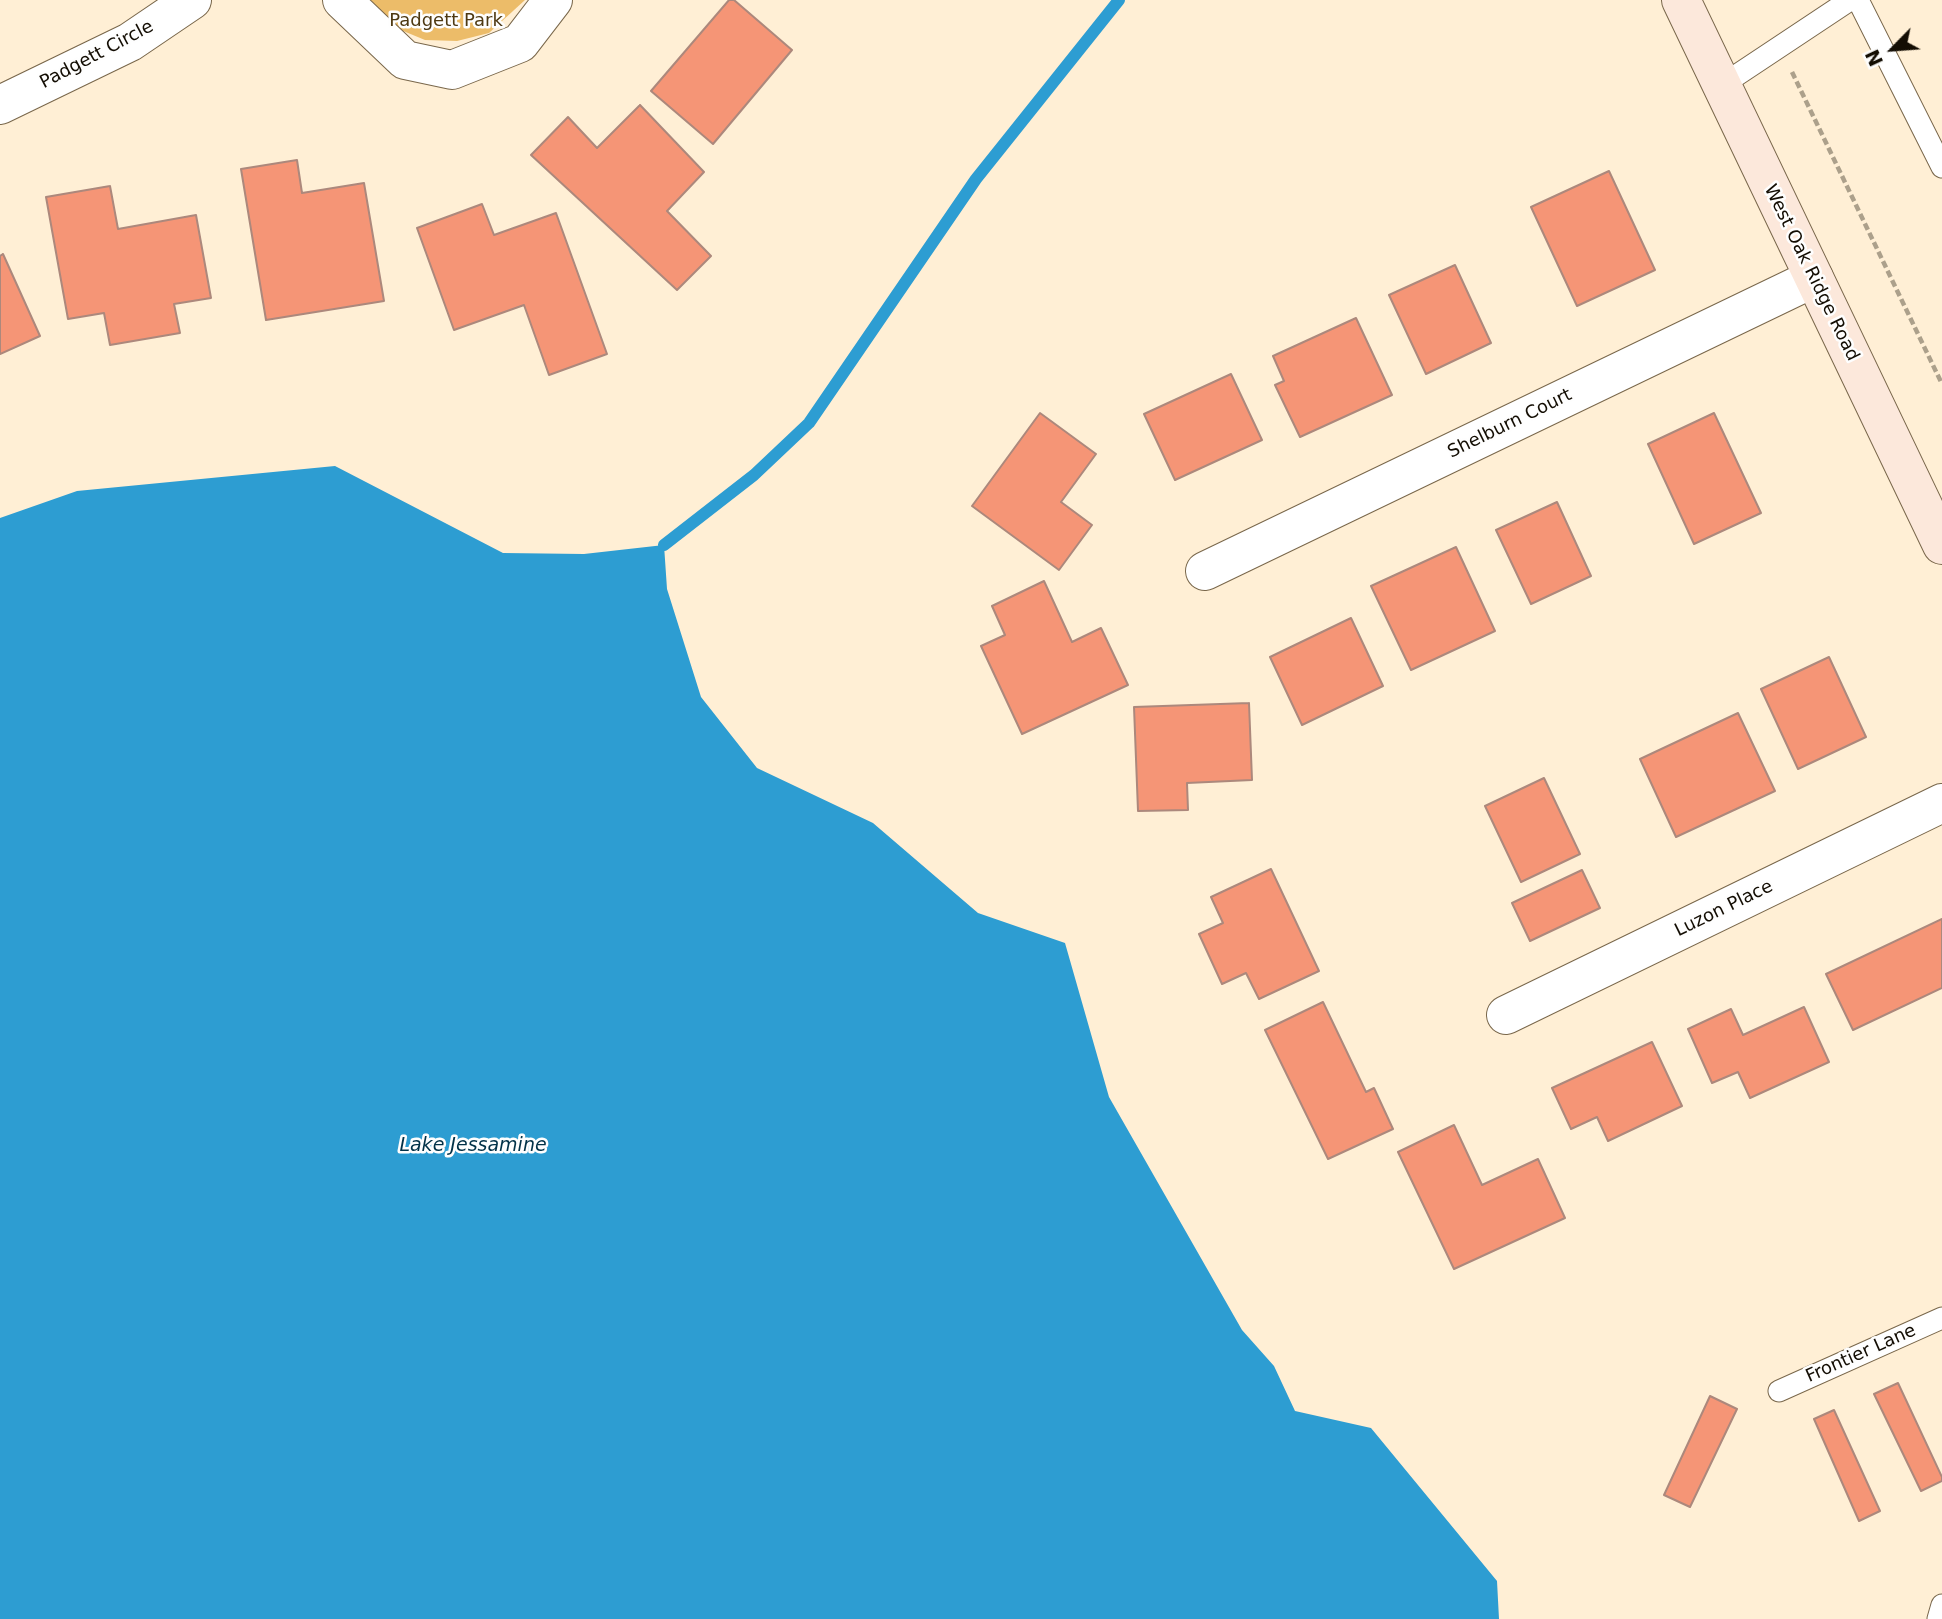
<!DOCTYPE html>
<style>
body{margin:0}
#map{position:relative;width:1942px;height:1619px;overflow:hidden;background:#ffefd5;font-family:"DejaVu Sans",sans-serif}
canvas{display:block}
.north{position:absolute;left:1858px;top:14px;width:70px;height:70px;-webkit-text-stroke:5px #fefefe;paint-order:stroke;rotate:245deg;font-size:19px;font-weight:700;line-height:28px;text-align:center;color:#130d03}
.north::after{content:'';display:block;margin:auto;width:24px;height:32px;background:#130d03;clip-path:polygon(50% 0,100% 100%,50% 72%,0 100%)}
</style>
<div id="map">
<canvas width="1942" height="1619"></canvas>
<div class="north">N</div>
</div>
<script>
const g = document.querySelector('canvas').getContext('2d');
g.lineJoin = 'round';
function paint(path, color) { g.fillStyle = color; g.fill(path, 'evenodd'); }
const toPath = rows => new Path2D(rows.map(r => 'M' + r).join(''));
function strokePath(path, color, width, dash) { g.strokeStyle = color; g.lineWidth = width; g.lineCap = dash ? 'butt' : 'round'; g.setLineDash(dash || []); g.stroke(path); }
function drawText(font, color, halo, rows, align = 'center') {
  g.font = font + ' "DejaVu Sans",sans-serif'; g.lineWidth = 5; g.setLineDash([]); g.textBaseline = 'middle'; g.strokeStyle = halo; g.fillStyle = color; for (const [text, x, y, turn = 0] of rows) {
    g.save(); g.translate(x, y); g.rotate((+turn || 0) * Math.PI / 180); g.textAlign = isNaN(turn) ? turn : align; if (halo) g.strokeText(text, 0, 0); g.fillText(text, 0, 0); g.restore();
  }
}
paint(toPath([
 [368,0,525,0,489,33,457,41,425,40,396,28]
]), '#ecbc69');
paint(toPath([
 [335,466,503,553,584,554,664,545,667,589,701,697,757,768,873,823,978,913,1065,943,1109,1097,1242,1330,1274,1366,1295,1411,1371,1428,1497,1581,1499,1619,0,1619,0,518,77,491]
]), '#2d9dd2');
strokePath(toPath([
 [664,545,754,475,809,423,976,179,1119,0]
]), '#2d9dd2', 12);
const building = toPath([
 [729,0,734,0,792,50,713,144,651,91,729,0],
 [640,105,704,172,667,211,711,256,677,290,531,155,568,117,597,148,640,105],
 [297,160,302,193,364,183,384,301,266,320,241,169,297,160],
 [1609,171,1655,270,1577,306,1531,207,1609,171],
 [110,186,118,229,196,215,211,298,174,304,180,333,110,345,104,313,68,319,46,197,110,186],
 [482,204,494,235,556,213,607,354,549,375,524,305,454,330,417,228,482,204],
 [3,254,40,336,0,354,0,256,3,254],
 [1455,265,1491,343,1426,374,1389,295,1455,265],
 [1356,318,1392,395,1300,437,1275,385,1284,381,1273,356,1356,318],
 [1231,374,1262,440,1175,480,1144,414,1231,374],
 [1040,413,1096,454,1061,502,1092,525,1059,570,972,506,1040,413],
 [1714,413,1761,513,1694,544,1648,444,1714,413],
 [1557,502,1591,576,1531,604,1496,530,1557,502],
 [1456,547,1495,631,1411,670,1371,586,1456,547],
 [1044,581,1072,642,1101,628,1128,685,1022,734,981,646,1005,635,992,606,1044,581],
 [1351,618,1383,686,1302,725,1270,657,1351,618],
 [1829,657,1866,737,1798,769,1761,689,1829,657],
 [1249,703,1252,780,1187,783,1188,810,1138,811,1134,707,1249,703],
 [1738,713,1775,791,1676,837,1640,759,1738,713],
 [1544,778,1580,854,1521,882,1485,806,1544,778],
 [1271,869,1319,971,1259,999,1246,973,1222,984,1199,934,1223,923,1211,897,1271,869],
 [1582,870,1600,908,1530,941,1512,903,1582,870],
 [1942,919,1942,988,1853,1030,1826,974,1942,919],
 [1323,1002,1366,1092,1374,1088,1393,1129,1328,1159,1265,1030,1323,1002],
 [1804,1007,1829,1062,1750,1098,1738,1072,1712,1083,1688,1029,1731,1009,1743,1035,1804,1007],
 [1652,1042,1682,1106,1608,1141,1597,1117,1571,1129,1552,1088,1652,1042],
 [1454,1125,1482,1185,1538,1159,1565,1218,1454,1269,1398,1152,1454,1125],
 [1898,1383,1942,1477,1942,1481,1921,1491,1874,1394,1898,1383],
 [1710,1396,1737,1409,1690,1507,1664,1495,1710,1396],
 [1834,1410,1880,1511,1859,1521,1814,1419,1834,1410]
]);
paint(building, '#f59576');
strokePath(building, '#ac887c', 2);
const service = toPath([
 [1858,0,1942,167],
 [1722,85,1850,0],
 [1779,1391,1942,1318],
 [1938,1619,1942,1605]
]);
const minor = toPath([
 [342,0,405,60,452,70,520,43,553,0],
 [0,105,130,42,192,0],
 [1205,571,1814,278],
 [1506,1015,1942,803]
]);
const secondary = toPath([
 [1681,0,1942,545]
]);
strokePath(service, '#79674b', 23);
strokePath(minor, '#79674b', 40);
strokePath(secondary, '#79674b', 40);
strokePath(toPath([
 [1792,72,1942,384]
]), '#aca08b', 4.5, [7, 3.5]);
strokePath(service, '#fff', 21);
strokePath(minor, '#fff', 38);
strokePath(secondary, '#fce8db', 38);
drawText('18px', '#4e3912', '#fefefe', [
 ["Padgett Park",446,21]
]);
drawText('18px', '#130d03', '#fefefe', [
 ["Padgett Circle",97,55,-28],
 ["West Oak Ridge Road",1811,273,64],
 ["Shelburn Court",1510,424,-26],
 ["Luzon Place",1724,909,-26],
 ["Frontier Lane",1861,1354,-24]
]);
drawText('italic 19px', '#023248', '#fefefe', [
 ["Lake Jessamine",473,1146]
]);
</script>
